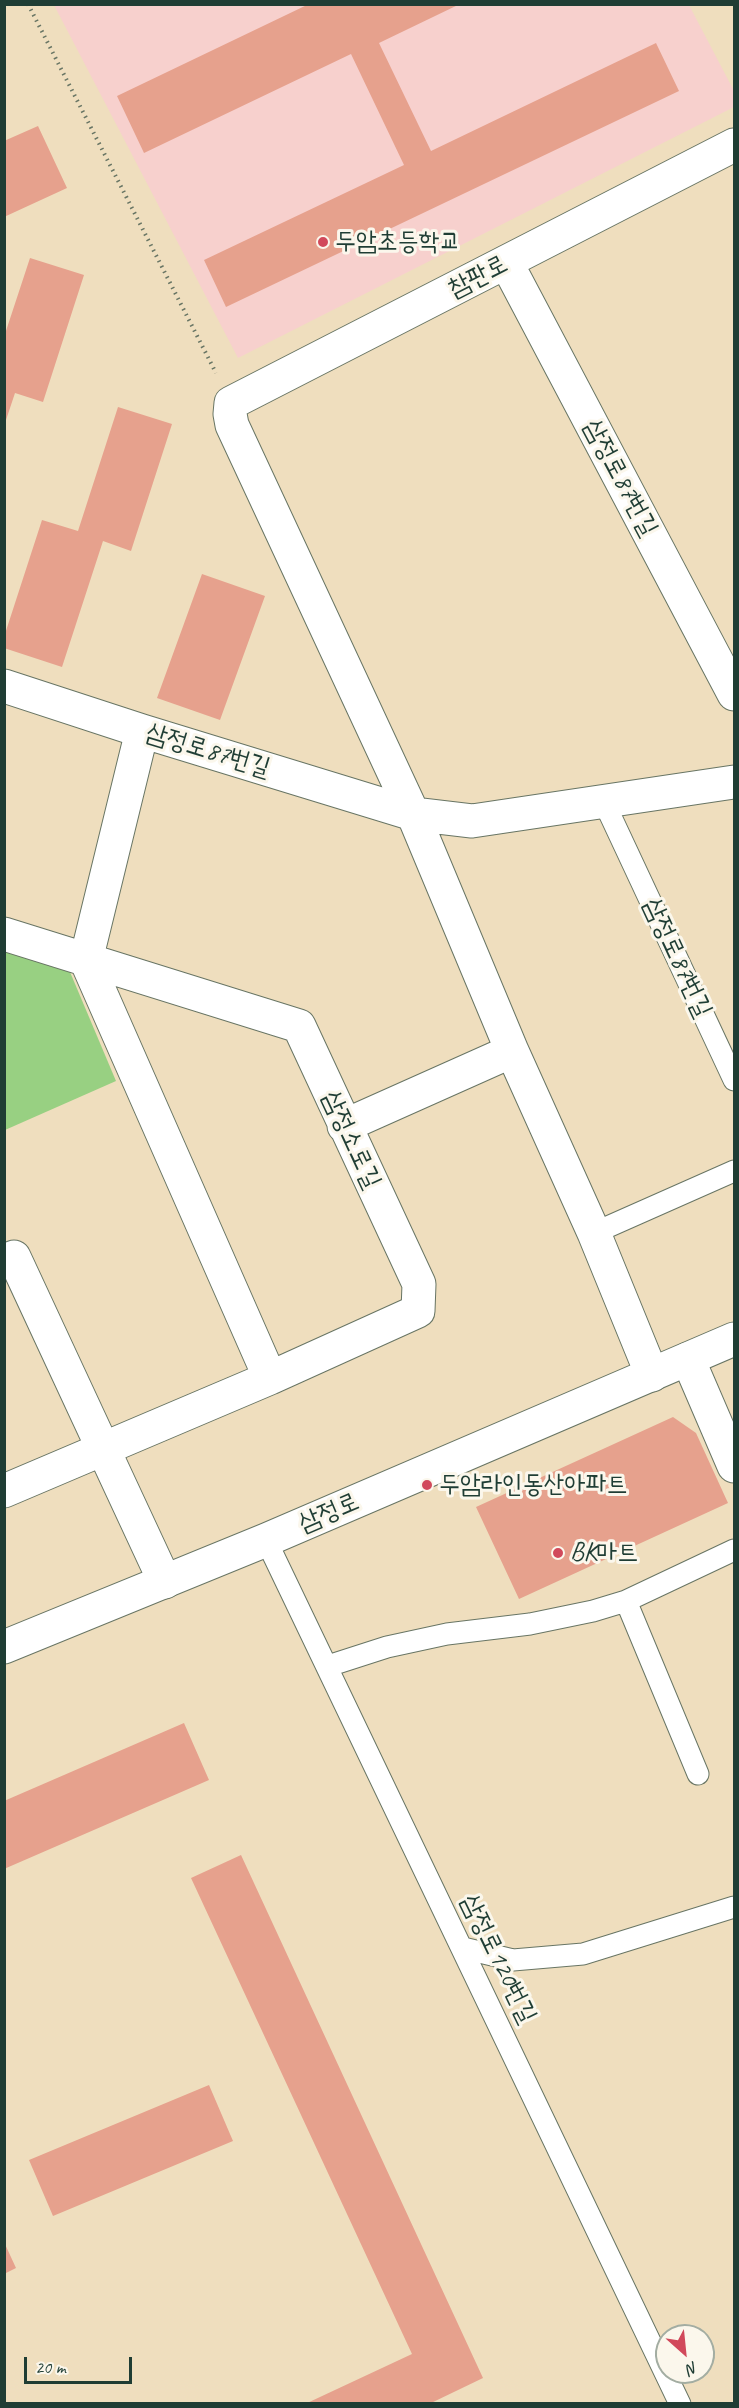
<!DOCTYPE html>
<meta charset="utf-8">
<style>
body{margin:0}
#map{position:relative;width:739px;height:2408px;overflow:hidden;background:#efdebe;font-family:Caveat,sans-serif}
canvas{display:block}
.frame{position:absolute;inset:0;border:6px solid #1f3d34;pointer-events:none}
.north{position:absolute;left:655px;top:2324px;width:60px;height:60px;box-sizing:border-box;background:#fbf7ec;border:2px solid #a3ada2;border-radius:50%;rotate:153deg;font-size:16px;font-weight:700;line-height:24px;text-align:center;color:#1f3d34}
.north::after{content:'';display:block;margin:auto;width:21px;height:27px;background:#d1495b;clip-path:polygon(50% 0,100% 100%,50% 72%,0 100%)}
.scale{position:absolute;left:24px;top:2357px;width:108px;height:27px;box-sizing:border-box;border:3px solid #1f3d34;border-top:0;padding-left:8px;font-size:18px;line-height:21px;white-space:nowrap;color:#1f3d34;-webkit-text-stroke:4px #fbf7ec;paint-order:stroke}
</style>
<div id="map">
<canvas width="739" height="2408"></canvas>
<div class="frame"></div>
<div class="north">N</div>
<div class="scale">20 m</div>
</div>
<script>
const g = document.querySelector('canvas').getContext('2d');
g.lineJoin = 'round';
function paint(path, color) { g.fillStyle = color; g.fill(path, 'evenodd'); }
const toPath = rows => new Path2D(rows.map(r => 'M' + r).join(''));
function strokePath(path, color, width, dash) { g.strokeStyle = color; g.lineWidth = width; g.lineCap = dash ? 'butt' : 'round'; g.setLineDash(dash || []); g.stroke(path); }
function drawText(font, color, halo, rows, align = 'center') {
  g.font = font + ' Caveat,"Poor Story",sans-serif'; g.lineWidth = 6; g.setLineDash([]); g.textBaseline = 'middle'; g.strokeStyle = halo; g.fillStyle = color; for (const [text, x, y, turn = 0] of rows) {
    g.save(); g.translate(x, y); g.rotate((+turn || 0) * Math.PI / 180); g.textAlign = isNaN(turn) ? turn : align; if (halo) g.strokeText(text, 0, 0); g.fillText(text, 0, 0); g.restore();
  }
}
paint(toPath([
 [54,5,689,5,734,91,734,107,238,358]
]), '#f7d0cd');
paint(toPath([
 [5,950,70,972,116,1081,5,1130]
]), '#98d082');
paint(toPath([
 [309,4,460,4,379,43,431,151,656,43,679,91,226,307,204,260,404,165,351,54,144,153,117,96],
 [38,126,67,188,4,217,4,141],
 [30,258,84,275,43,402,15,393,5,423,4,337],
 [118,407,172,424,131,551,103,541,62,667,4,648,4,637,42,520,78,531],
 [202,574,265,596,220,720,157,698],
 [673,1417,696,1433,728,1503,519,1599,476,1507],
 [184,1723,209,1780,4,1869,4,1801],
 [241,1855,483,2378,429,2404,305,2404,412,2354,191,1878],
 [209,2085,233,2141,53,2216,29,2160],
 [4,2242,16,2268,4,2274]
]), '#e6a18d');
const service = toPath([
 [604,802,734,1080],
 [594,1233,734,1171],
 [266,1540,680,2404],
 [626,1601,698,1774],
 [328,1666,387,1647,447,1634,530,1624,593,1611,626,1601,734,1550],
 [463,1948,513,1960,583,1954,734,1907]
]);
const minor = toPath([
 [506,262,734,694],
 [4,686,142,731,413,814,472,821,734,782],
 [142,731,86,960,270,1378],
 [4,934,299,1026,419,1284,418,1311,270,1378,4,1491],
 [344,1126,512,1051],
 [4,1261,14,1257,165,1582],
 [688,1359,734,1466],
 [652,1375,594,1233,512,1051,413,814,232,425,230,414,231,403,734,145]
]);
const tertiary = toPath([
 [4,1647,266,1540,734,1339]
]);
strokePath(service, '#687564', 23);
strokePath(minor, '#687564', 35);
strokePath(tertiary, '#687564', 35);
strokePath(toPath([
 [28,4,216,373]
]), '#687564', 4, [1.5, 4.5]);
strokePath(service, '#fff', 21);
strokePath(minor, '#fff', 33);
strokePath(tertiary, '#fff', 33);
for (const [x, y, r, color] of [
 [323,242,6,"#d1495b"],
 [427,1485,6,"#d1495b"],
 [558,1553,6,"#d1495b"]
]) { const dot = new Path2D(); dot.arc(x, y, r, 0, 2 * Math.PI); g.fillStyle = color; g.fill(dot); strokePath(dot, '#fbf7ec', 2); }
drawText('26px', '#1f3d34', '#fbf7ec', [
 ["두암초등학교",335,242],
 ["두암라인동산아파트",439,1485],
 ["BK마트",570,1553]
], 'left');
drawText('26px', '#1f3d34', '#fbf7ec', [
 ["참판로",478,277,-27],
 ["삼정로87번길",620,478,62],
 ["삼정로87번길",208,751,17],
 ["삼정로87번길",677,958,65],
 ["삼정소로길",351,1140,65],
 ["삼정로",329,1513,-23],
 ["삼정로120번길",498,1959,64]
]);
</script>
